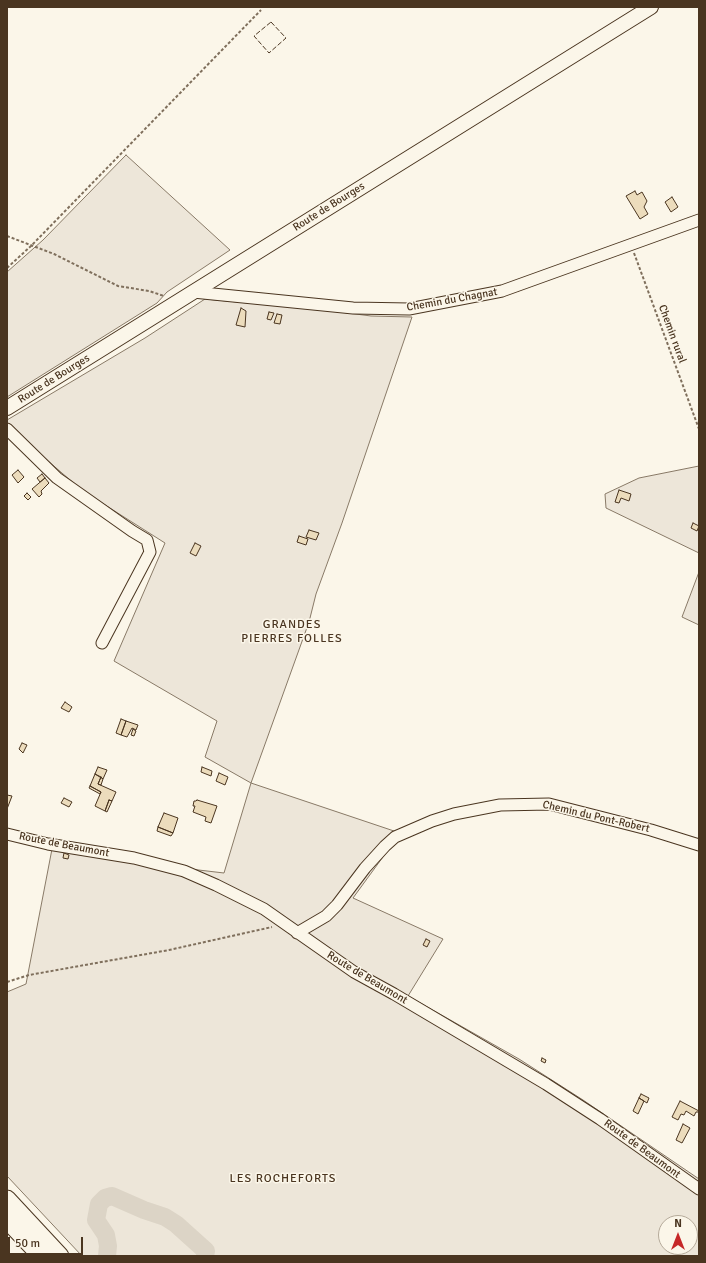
<!DOCTYPE html>
<style>
body{margin:0}
#map{position:relative;width:706px;height:1263px;overflow:hidden;background:#fbf6e9;font-family:Signika,sans-serif}
canvas{display:block}
.frame{position:absolute;inset:0;border:8px solid #4a3520;pointer-events:none}
.north{position:absolute;left:658px;top:1215px;width:40px;height:40px;box-sizing:border-box;background:#fbf6e9;border:1px solid #b4a999;border-radius:50%;rotate:0deg;font-size:11px;font-weight:700;line-height:16px;text-align:center;color:#4a3520}
.north::after{content:'';display:block;margin:auto;width:14px;height:18px;background:#c62828;clip-path:polygon(50% 0,100% 100%,50% 72%,0 100%)}
.scale{position:absolute;left:8px;top:1237px;width:75px;height:18px;box-sizing:border-box;border:2px solid #4a3520;border-top:0;padding-left:5px;font-size:12px;line-height:14px;white-space:nowrap;color:#4a3520;-webkit-text-stroke:3px #fbf6e9;paint-order:stroke}
</style>
<div id="map">
<canvas width="706" height="1263"></canvas>
<div class="frame"></div>
<div class="north">N</div>
<div class="scale">50 m</div>
</div>
<script>
const g = document.querySelector('canvas').getContext('2d');
g.lineJoin = 'round';
function paint(path, color) { g.fillStyle = color; g.fill(path, 'evenodd'); }
const toPath = rows => new Path2D(rows.map(r => 'M' + r).join(''));
function strokePath(path, color, width, dash) { g.strokeStyle = color; g.lineWidth = width; g.lineCap = dash ? 'butt' : 'round'; g.setLineDash(dash || []); g.stroke(path); }
function drawText(font, color, halo, rows, align = 'center') {
  g.font = font + ' Signika,sans-serif'; g.lineWidth = 3; g.setLineDash([]); g.textBaseline = 'middle'; g.strokeStyle = halo; g.fillStyle = color; for (const [text, x, y, turn = 0] of rows) {
    g.save(); g.translate(x, y); g.rotate((+turn || 0) * Math.PI / 180); g.textAlign = isNaN(turn) ? turn : align; if (halo) g.strokeText(text, 0, 0); g.fillText(text, 0, 0); g.restore();
  }
}
const green = toPath([
 [126,155,230,250,167,292,157,303,7,397,7,272,43,240,126,155],
 [205,299,325,310,371,316,412,317,342,523,316,594,309,622,251,783,397,832,388,850,353,898,443,939,408,996,519,1059,583,1100,699,1179,699,1256,82,1256,7,1176,7,992,26,984,52,849,131,862,224,873,251,783,205,757,217,721,114,661,165,543,83,491,7,426,7,420,145,338,205,299],
 [666,1223,690,1223,690,1247,666,1247,666,1223],
 [699,466,699,553,606,508,605,494,639,478,699,466],
 [699,572,699,625,682,617,699,572]
]);
paint(green, '#ede6d9');
strokePath(green, '#887966', 1);
strokePath(toPath([
 [107,1256,108,1246,106,1235,96,1220,99,1204,105,1198,112,1196,144,1210,165,1217,176,1224,206,1251,205,1256]
]), '#dcd4c6', 18);
const building = toPath([
 [635,191,637,195,642,192,647,201,644,207,648,214,640,219,626,196,635,191],
 [672,197,678,207,671,212,665,202,672,197],
 [241,308,246,311,245,327,236,325,241,308],
 [269,312,274,313,271,320,267,319,269,312],
 [277,314,282,315,280,324,274,323,277,314],
 [18,470,24,477,18,483,12,475,18,470],
 [42,474,45,478,40,482,37,478,42,474],
 [45,478,49,483,41,491,42,494,39,497,32,489,45,478],
 [619,490,631,494,629,501,621,498,619,503,615,502,619,490],
 [27,493,31,497,28,500,24,496,27,493],
 [693,523,699,526,697,531,691,528,693,523],
 [309,530,319,533,316,540,306,537,309,530],
 [299,536,308,539,306,545,297,542,299,536],
 [195,543,201,546,196,556,190,553,195,543],
 [65,702,72,707,69,712,61,708,65,702],
 [121,719,126,721,121,735,116,733,121,719],
 [126,721,138,725,136,730,132,728,127,737,121,735,126,721],
 [133,729,136,731,134,736,131,735,133,729],
 [22,743,27,745,23,753,19,749,22,743],
 [98,767,107,770,103,779,95,774,98,767],
 [202,767,212,771,211,776,201,772,202,767],
 [219,773,228,777,225,785,216,781,219,773],
 [95,774,101,777,98,784,116,792,112,801,109,800,105,811,95,806,101,792,90,786,95,774],
 [101,777,103,779,101,785,98,784,101,777],
 [90,786,101,792,100,794,89,788,90,786],
 [7,795,12,796,7,809,7,795],
 [64,798,72,802,69,807,61,803,64,798],
 [109,800,112,801,107,812,105,811,109,800],
 [197,800,217,806,211,823,205,821,206,817,193,812,195,806,193,806,194,801,196,801,197,800],
 [164,813,178,818,173,833,158,827,164,813],
 [158,827,173,833,171,836,157,831,158,827],
 [64,853,69,855,68,859,63,858,64,853],
 [426,939,430,941,427,947,423,945,426,939],
 [542,1058,546,1060,545,1063,541,1061,542,1058],
 [641,1094,649,1098,647,1103,639,1098,641,1094],
 [639,1098,644,1101,638,1114,633,1111,639,1098],
 [680,1101,699,1111,698,1112,696,1112,694,1116,686,1111,684,1115,681,1114,678,1120,672,1117,680,1101],
 [683,1124,690,1128,682,1143,676,1140,683,1124]
]);
paint(building, '#ecdcbc');
strokePath(building, '#4a3520', 1);
const minor = toPath([
 [193,292,353,308,409,309,502,291,699,220],
 [7,429,57,478,132,531,147,540,150,552,102,643],
 [7,834,48,844,134,858,184,871,216,885,264,909,354,972,394,994,546,1084,600,1119,699,1189],
 [297,933,326,916,337,905,365,868,385,846,395,837,432,821,454,814,500,805,549,804,651,830,699,845]
]);
const major = toPath([
 [7,408,651,7]
]);
const highway = toPath([
 [7,1199,60,1256],
 [7,1220,41,1256]
]);
strokePath(minor, '#4a3520', 13);
strokePath(major, '#4a3520', 16);
strokePath(highway, '#4a3520', 19);
strokePath(toPath([
 [7,236,54,254,118,286,149,291,164,296],
 [634,253,699,429],
 [7,268,31,246,261,10],
 [7,982,29,975,169,950,272,927]
]), '#7f6f5c', 2, [3, 2]);
strokePath(minor, '#fbf6e9', 11);
strokePath(major, '#fbf6e9', 14);
strokePath(highway, '#fbf6e9', 17);
strokePath(toPath([
 [271,22,286,38,269,53,254,36,271,22]
]), '#4a3520', 1, [5, 2]);
drawText('11px', '#4a3520', '#fbf6e9', [
 ["Route de Bourges",329,207,-32],
 ["Chemin du Chagnat",452,300,-10],
 ["Chemin rural",672,334,70],
 ["Route de Bourges",54,379,-32],
 ["Chemin du Pont-Robert",596,817,13],
 ["Route de Beaumont",64,845,11],
 ["Route de Beaumont",367,978,31],
 ["Route de Beaumont",642,1149,36]
]);
g.letterSpacing = '1px';
drawText('12px', '#4a3520', '#fbf6e9', [
 ["GRANDES",292,625],
 ["PIERRES FOLLES",292,639],
 ["LES ROCHEFORTS",283,1179]
]);
g.letterSpacing = '0px';
</script>
